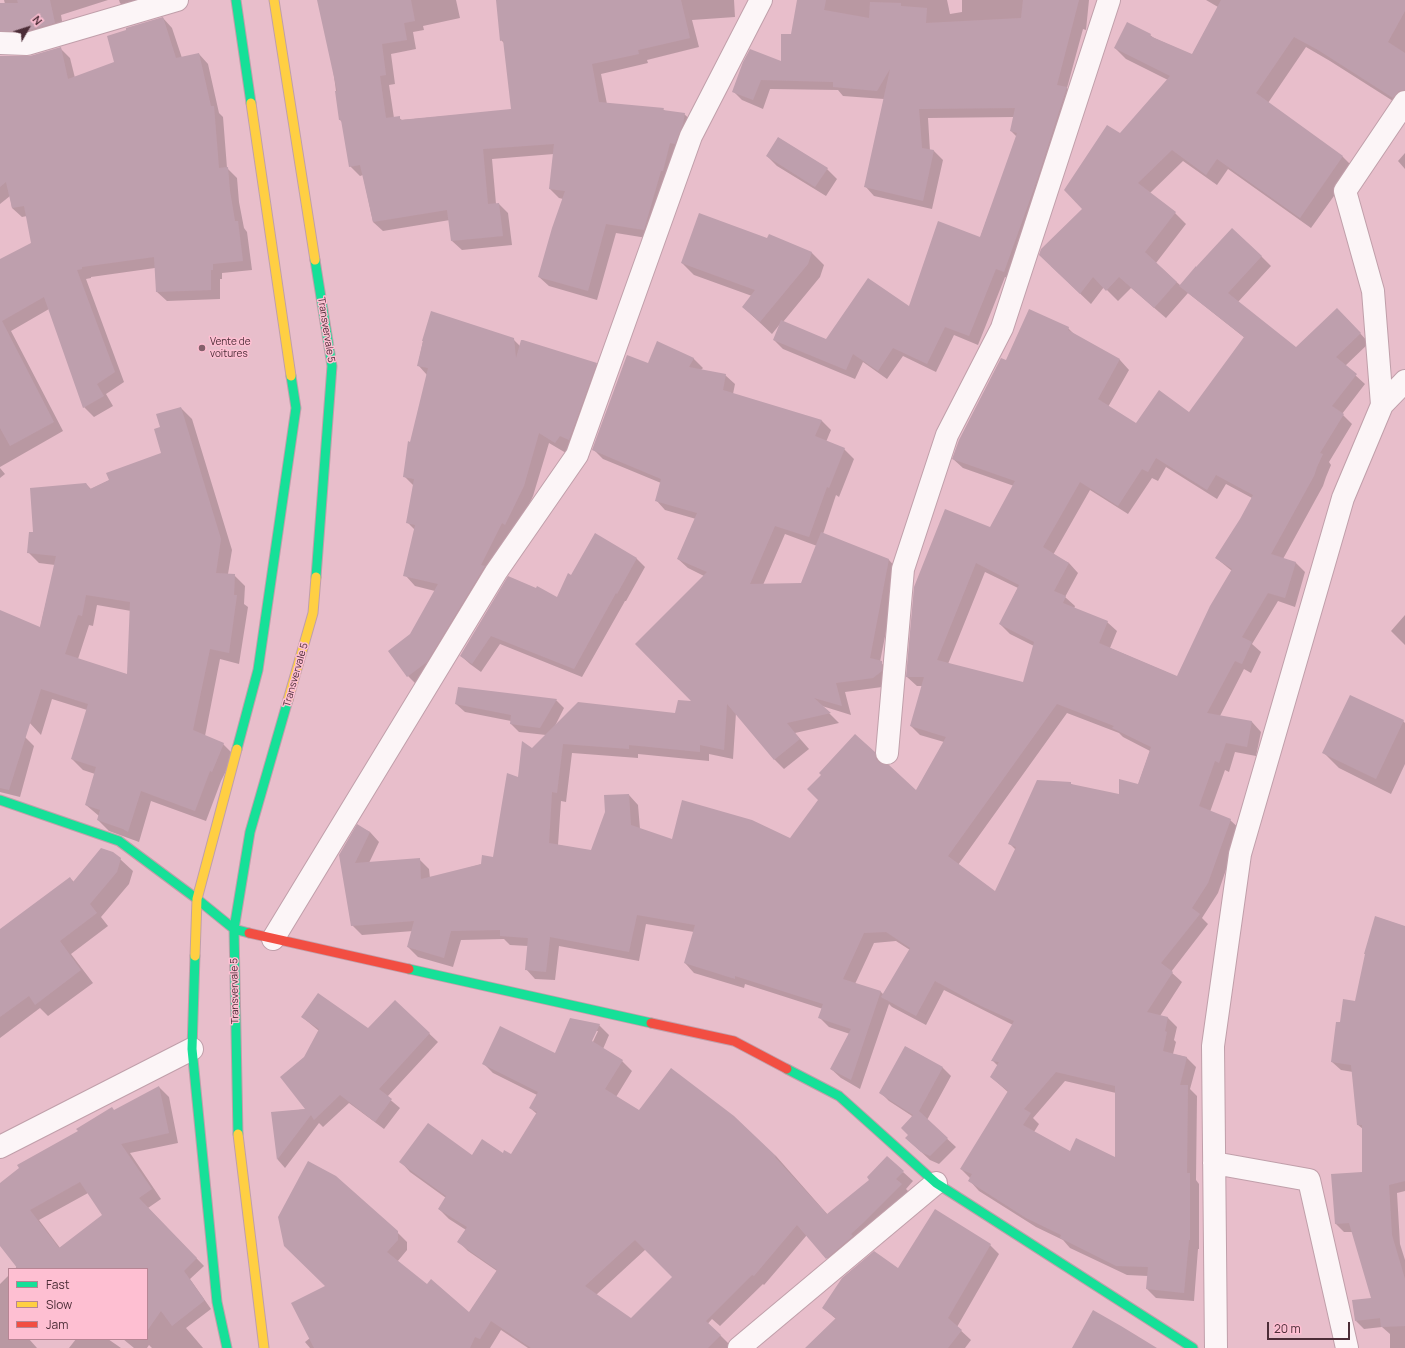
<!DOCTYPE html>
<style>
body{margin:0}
#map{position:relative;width:1405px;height:1348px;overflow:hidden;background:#e8becb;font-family:Manrope,sans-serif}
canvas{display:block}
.legend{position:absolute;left:8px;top:1268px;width:140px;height:72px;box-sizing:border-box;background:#febfd2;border:1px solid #b78594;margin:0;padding:5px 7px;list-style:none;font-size:12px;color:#4c2d37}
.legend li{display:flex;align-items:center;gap:8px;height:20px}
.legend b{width:20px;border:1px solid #b78594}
.north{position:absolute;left:8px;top:8px;width:40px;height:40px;-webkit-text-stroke:3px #febfd2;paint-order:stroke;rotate:51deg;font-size:11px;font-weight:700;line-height:16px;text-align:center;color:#4c2d37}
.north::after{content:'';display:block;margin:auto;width:14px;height:18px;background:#4c2d37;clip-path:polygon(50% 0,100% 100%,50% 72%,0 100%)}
.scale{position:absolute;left:1267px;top:1322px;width:83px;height:18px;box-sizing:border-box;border:2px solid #4c2d37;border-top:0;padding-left:5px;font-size:12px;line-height:14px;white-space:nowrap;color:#4c2d37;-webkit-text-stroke:3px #febfd2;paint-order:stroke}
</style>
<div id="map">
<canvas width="1405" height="1348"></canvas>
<ul class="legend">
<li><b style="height:5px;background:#16e098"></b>Fast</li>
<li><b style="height:5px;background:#ffcf43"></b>Slow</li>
<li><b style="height:5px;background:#f24e42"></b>Jam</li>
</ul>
<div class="north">N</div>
<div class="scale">20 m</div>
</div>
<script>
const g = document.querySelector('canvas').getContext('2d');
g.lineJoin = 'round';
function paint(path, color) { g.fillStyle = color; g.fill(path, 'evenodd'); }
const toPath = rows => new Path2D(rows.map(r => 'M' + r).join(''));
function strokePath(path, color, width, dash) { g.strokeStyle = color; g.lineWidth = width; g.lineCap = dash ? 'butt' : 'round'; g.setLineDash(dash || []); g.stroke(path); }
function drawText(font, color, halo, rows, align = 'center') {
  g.font = font + ' Manrope,sans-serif'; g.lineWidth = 3; g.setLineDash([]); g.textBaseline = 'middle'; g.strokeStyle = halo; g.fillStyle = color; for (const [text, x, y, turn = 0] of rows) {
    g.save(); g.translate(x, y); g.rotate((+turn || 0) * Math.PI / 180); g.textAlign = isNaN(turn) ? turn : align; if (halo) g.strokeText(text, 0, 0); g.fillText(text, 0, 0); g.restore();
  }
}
paint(toPath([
 [4,0,108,0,61,15,64,32,0,40,0,4,5,4],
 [119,0,175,0,130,13,120,3],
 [318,0,456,0,460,18,423,26,424,30,413,32,416,49,391,54,395,84,389,85,394,118,399,118,402,120,512,110,505,44,501,40,497,0,734,0,735,17,692,20,699,47,647,60,648,63,601,74,607,104,663,109,665,111,684,114,694,123,653,239,616,233,597,300,549,286,539,277,563,199,559,198,550,189,554,154,492,159,496,204,499,204,508,213,512,245,462,250,452,241,450,220,383,231,373,222,363,175,360,176,350,166,342,122,340,120,333,69],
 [798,0,947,0,950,14,962,12,962,0,1089,0,1086,30,1083,29,1067,88,1076,97,1013,280,1005,277,978,345,954,335,936,372,903,356,887,379,863,362,855,379,783,349,774,340,780,324,772,334,743,307,752,296,694,275,682,263,768,239,812,253,824,265,820,277,783,322,826,340,909,308,980,238,1017,137,1011,131,1014,117,928,118,930,151,934,151,943,160,932,209,874,196,865,186,884,99,843,96,838,90,770,89,763,109,742,100,733,91,782,62,792,35],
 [1206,0,1405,0,1405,107,1404,108,1330,61,1306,47,1268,103,1343,157,1354,168,1311,228,1228,169,1217,185,1183,161,1150,193,1175,213,1186,224,1156,263,1181,286,1261,256,1271,266,1238,302,1296,348,1347,319,1369,343,1345,366,1365,384,1342,414,1352,424,1329,462,1331,465,1326,477,1323,486,1283,559,1296,563,1305,572,1295,607,1278,601,1252,644,1261,652,1251,673,1244,669,1220,716,1252,722,1261,732,1256,756,1235,752,1229,772,1225,770,1210,812,1230,820,1240,829,1218,893,1202,918,1208,924,1171,972,1182,982,1160,1016,1168,1018,1177,1027,1174,1040,1176,1042,1173,1054,1186,1057,1196,1067,1190,1089,1197,1096,1196,1180,1199,1184,1199,1249,1198,1249,1194,1301,1156,1298,1147,1289,1148,1276,1127,1275,1070,1248,1063,1240,1036,1227,979,1191,970,1181,971,1179,961,1169,1009,1093,991,1077,998,1066,993,1061,1013,1025,944,990,926,1025,892,1007,889,1004,860,1089,841,1078,831,1069,850,1034,829,1027,820,1018,823,1009,745,984,744,988,694,973,685,963,694,932,646,924,639,961,559,946,555,980,535,979,526,969,528,946,510,945,504,939,461,940,453,967,418,957,408,947,413,931,362,935,352,925,340,855,358,826,370,832,379,842,369,863,419,859,429,869,430,878,482,864,494,859,518,778,532,749,546,735,519,732,511,724,511,721,465,712,456,704,556,700,564,708,555,726,676,714,694,702,704,576,688,568,678,559,696,519,665,510,656,500,661,483,603,459,593,449,648,365,693,358,703,368,701,370,725,375,735,384,733,394,822,421,831,430,826,442,844,449,854,459,839,497,836,495,823,534,889,560,898,570,880,662,891,672,882,687,845,692,851,715,822,706,839,723,795,733,809,749,784,769,775,760,736,713,733,759,709,754,709,761,638,754,638,758,572,753,566,802,561,801,558,845,592,851,629,795,638,805,640,829,672,840,790,839,874,753,884,763,884,765,916,791,944,742,920,735,911,726,922,686,917,686,907,677,915,587,990,528,1014,486,963,468,953,459,1007,361,1068,328,1075,335,1120,360,1129,370,1108,407,1136,425,1189,413,1245,338,1188,293,1166,318,1131,288,1118,301,1104,287,1091,304,1051,266,1083,209,1120,135,1168,80,1126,59,1115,48,1150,35,1154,38,1192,55,1218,7],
 [1166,467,1217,499,1226,484,1252,498,1241,519,1216,558,1232,571,1178,677,1110,648,1117,631,1107,622,1074,609,1075,606,1065,597,1078,573,1069,563,1053,555,1090,490,1128,514,1152,478,1158,481],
 [785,534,817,546,802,584,763,585],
 [985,572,1018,588,1000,624,1010,634,1034,646,1024,683,948,664],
 [1067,713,1119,733,1123,737,1150,751,1138,785,1120,795,1074,786,1070,783,1009,843,1016,850,995,893,958,865],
 [896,941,910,950,884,995,881,992,855,984,874,943],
 [1065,1081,1116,1093,1116,1158,1070,1152,1034,1132,1039,1124,1033,1118],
 [163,18,172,28,182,58,199,54,208,64,219,113,223,117,227,168,237,178,239,202,244,228,247,232,252,270,222,273,222,279,220,279,220,299,167,301,157,292,155,268,91,277,91,278,86,279,124,382,106,394,113,406,94,417,84,407,49,309,11,331,63,431,0,467,0,261,32,243,27,216,22,217,12,208,10,196,0,204,0,56,27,58,60,48,70,58,75,78,116,62],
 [1405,153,1405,169,1398,161],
 [767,156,827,169,837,179,826,196,777,166],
 [513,339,520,346,596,364,606,374,579,449,566,453,549,443,533,496,515,534,418,686,408,676,411,635,435,591,415,586,405,575,415,530,407,522,414,486,404,476,427,375,418,365,423,341],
 [181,408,192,419,232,550,228,574,234,575,245,586,244,604,248,607,239,664,220,659,205,736,223,744,234,755,221,781,206,821,151,801,139,842,109,831,98,820,99,816,86,805,95,774,83,770,72,759,87,710,52,699,41,735,0,691,0,611,40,628,55,565,39,563,28,552,34,533,86,484,91,489,163,454,161,428],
 [97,605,131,611,128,675,78,659,89,625,93,626],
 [0,468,5,474,0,478],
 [595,535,637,559,645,567,626,601,625,601,582,677,500,644,481,672,470,664,461,656,537,589,557,598,572,576],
 [1405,615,1405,645,1391,631],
 [0,718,25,737,34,746,20,797,0,792],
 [1403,721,1405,723,1405,764,1391,794,1339,768,1324,753],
 [120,859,133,871,129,884,101,917,108,926,71,954,93,983,48,1016,40,1008,0,1038,0,930,70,878,74,882],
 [1405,927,1405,1191,1397,1193,1400,1244,1405,1260,1405,1348,1390,1348,1390,1334,1382,1327,1364,1329,1356,1321,1372,1298,1353,1232,1344,1232,1336,1224,1332,1175,1363,1173,1363,1129,1358,1125,1353,1072,1341,1070,1332,1062,1341,1024],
 [395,1001,438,1042,387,1097,400,1108,384,1129,349,1103,323,1127,319,1123,285,1168,278,1160,272,1113,307,1109,305,1058,319,1031,302,1017,369,1029],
 [599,1025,609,1035,603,1049,622,1061,632,1071,616,1097,639,1112,776,1156,828,1215,903,1172,913,1181,906,1189,911,1194,836,1268,807,1235,764,1285,763,1284,720,1326,712,1319,686,1348,528,1348,501,1330,490,1348,310,1348,305,1342,310,1338,326,1287,397,1232,407,1242,407,1250,397,1262,427,1285,469,1313,497,1271,468,1251,458,1241,466,1230,449,1219,439,1209,446,1198,410,1172,401,1162,503,1154,512,1155,537,1114,530,1108,537,1095,493,1073,483,1063,555,1055],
 [596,1031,598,1031,591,1046,589,1045],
 [646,1249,673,1277,631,1319,596,1295],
 [906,1047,943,1068,951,1076,927,1120,956,1147,939,1164,930,1160,906,1138,909,1135,912,1116,889,1101,880,1092],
 [159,1087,169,1097,178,1143,130,1153,161,1199,148,1208,204,1266,190,1279,211,1309,186,1328,203,1348,152,1348,149,1345,147,1348,134,1348,123,1339,147,1339,147,1269,15,1269,17,1266,0,1244,0,1184,115,1111],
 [88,1193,104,1215,60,1248,39,1220],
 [990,1245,999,1254,957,1327,971,1340,965,1348,807,1348,836,1319,823,1308,898,1270],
 [9,1275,9,1339,29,1339,37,1348,0,1348,0,1284],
 [717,1332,733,1348,705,1348],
 [76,1339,108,1339,121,1348,69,1348]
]), '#0003');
paint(toPath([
 [17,0,50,0,55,23,25,31,0,31,0,3,18,3],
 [317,0,411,0,415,21,404,23,407,40,382,44,386,75,380,76,386,118,400,116,400,120,511,109,503,40,500,41,496,0,681,0,690,38,638,50,639,54,592,64,599,102,664,108,663,110,685,113,683,124,675,144,670,143,663,171,661,171,644,230,606,224,588,291,538,277,552,228,565,191,549,189,554,144,483,149,488,204,499,203,503,236,451,241,447,210,373,222,360,165,349,167,341,120,339,120,335,91,337,91],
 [797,0,826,0,824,10,869,18,870,2,901,3,901,6,927,8,926,23,1021,18,1023,0,1079,0,1057,85,1067,87,1037,180,1004,272,996,269,969,336,945,327,927,364,893,348,878,371,853,354,846,370,773,340,781,320,826,339,868,278,909,306,938,221,980,237,1017,133,1010,131,1015,108,919,109,922,148,934,150,923,201,864,187,890,69,877,91,833,87,833,82,761,80,753,100,732,92,743,62,750,49,781,61,781,34,791,34],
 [1221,0,1405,0,1405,11,1388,42,1405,53,1405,90,1399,91,1393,98,1318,50,1294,37,1256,93,1343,156,1300,218,1217,159,1206,175,1172,150,1138,183,1176,212,1145,252,1177,282,1154,308,1119,277,1106,291,1093,277,1080,294,1039,255,1041,249,1082,209,1064,190,1107,125,1120,133,1170,76,1114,48,1127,22,1151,34,1150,36,1192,54],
 [163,17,176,58,199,53,211,106,214,106,219,168,228,167,230,191,235,221,238,221,243,261,213,264,213,270,211,270,211,290,156,292,154,257,82,267,82,269,77,270,115,372,97,384,104,396,83,408,44,297,2,321,54,422,10,446,0,428,0,259,31,243,24,206,12,208,6,182,0,187,0,56,30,56,61,47,68,79,114,62,107,36,126,30,126,28],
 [778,137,828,168,815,187,766,156],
 [699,213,767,238,769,234,812,252,808,264,760,322,742,307,755,290,681,263],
 [1232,228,1262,256,1228,293,1296,347,1337,308,1361,333,1336,357,1357,374,1332,406,1344,414,1320,453,1323,454,1317,467,1314,476,1271,554,1296,562,1285,598,1268,593,1242,637,1252,642,1242,664,1235,661,1207,713,1252,721,1247,747,1226,743,1219,763,1215,761,1199,806,1231,819,1208,883,1192,908,1200,914,1161,963,1173,972,1147,1012,1168,1017,1165,1031,1167,1032,1163,1051,1187,1057,1180,1085,1188,1085,1187,1173,1190,1173,1190,1240,1189,1240,1184,1293,1146,1289,1148,1267,1116,1266,1060,1238,1061,1235,1026,1218,968,1181,972,1174,960,1169,1008,1091,990,1077,999,1062,991,1061,1014,1021,981,1006,935,981,916,1016,881,997,910,948,886,932,864,933,843,979,881,991,851,1080,830,1069,851,1029,818,1018,823,1004,735,976,735,979,684,963,695,925,637,915,629,952,550,937,546,972,525,970,528,938,500,936,500,930,451,931,444,958,407,947,414,921,351,926,339,855,357,824,370,832,355,863,420,858,421,879,481,864,482,855,493,857,507,773,518,777,522,741,532,748,578,702,675,713,678,700,691,701,635,644,707,572,677,559,697,513,655,501,661,479,592,450,627,355,648,363,657,341,694,358,689,367,726,374,723,390,822,420,815,436,845,448,829,488,827,487,809,537,775,526,750,584,801,583,821,532,889,559,870,658,882,661,882,671,873,678,836,683,842,706,814,698,831,713,787,723,800,739,774,760,727,704,724,750,700,745,700,752,629,745,629,749,563,744,557,793,552,792,549,843,591,850,605,812,604,795,629,794,631,825,672,839,682,800,752,820,790,838,818,800,807,789,821,775,819,773,855,734,875,752,876,759,880,763,889,765,916,790,946,737,910,726,924,677,906,677,914,587,945,509,990,527,1015,481,952,459,959,440,1001,358,1006,360,1029,309,1069,327,1068,330,1120,359,1098,399,1136,423,1159,390,1189,412,1244,337,1179,286,1196,266,1196,267],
 [1156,458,1207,490,1216,475,1253,495,1240,519,1215,558,1232,569,1210,606,1177,676,1099,643,1108,621,1063,603,1066,596,1054,591,1069,563,1043,547,1080,482,1118,506,1142,469,1148,472],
 [976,563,1019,585,999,624,1034,642,1023,682,937,660],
 [1057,704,1114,726,1112,728,1151,747,1138,784,1119,779,1119,794,1071,784,1071,782,1037,780,1008,844,1016,847,995,891,948,856],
 [1056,1072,1115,1086,1115,1157,1076,1138,1070,1151,1023,1125,1031,1113,1024,1109],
 [431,311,514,338,516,358,521,340,523,340,597,363,569,440,560,436,555,443,539,433,524,486,505,525,502,523,481,565,485,566,427,662,407,677,388,651,410,634,438,584,403,576,415,525,406,523,414,479,403,477,408,441,410,442,428,368,417,366,423,341,422,341],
 [181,407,221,539,216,573,235,574,234,595,237,595,229,653,210,649,193,730,224,743,212,772,210,771,195,811,141,791,128,832,123,829,97,820,100,810,85,805,96,767,71,759,88,704,41,689,9,790,0,788,0,610,40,627,56,556,27,553,29,532,33,532,30,488,86,483,90,489,109,480,106,473,161,453,154,429,160,427,156,414],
 [86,595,130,602,127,674,65,654,78,615,82,616],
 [595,533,637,558,617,594,616,593,574,669,491,636,472,664,460,656,508,576,536,588,537,586,557,597,568,573,571,575],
 [458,687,557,699,540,728,510,724,511,715,455,704],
 [1350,695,1404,720,1376,779,1322,753],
 [101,848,113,852,121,858,117,872,90,904,97,913,60,941,81,970,35,1005,29,996,0,1017,0,929,70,877,73,882],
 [1375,916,1405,926,1405,1181,1389,1185,1392,1235,1405,1279,1405,1326,1381,1327,1380,1318,1355,1321,1352,1300,1371,1298,1349,1223,1335,1224,1331,1174,1362,1172,1362,1125,1357,1125,1351,1065,1331,1062,1336,1022,1340,1022,1343,999,1355,1001,1365,954,1364,954],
 [318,993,368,1028,395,1000,430,1033,379,1089,392,1099,375,1122,340,1095,314,1120,311,1115,277,1160,271,1112,305,1109,280,1077,304,1057,319,1029,301,1017],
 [570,1018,600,1024,592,1041,623,1060,605,1089,639,1110,671,1068,734,1116,776,1156,775,1157,827,1214,869,1180,867,1177,887,1156,904,1171,896,1179,902,1184,863,1223,851,1234,853,1236,826,1259,797,1225,754,1276,752,1275,706,1321,721,1335,708,1348,531,1348,491,1321,480,1339,475,1337,470,1348,314,1348,291,1303,325,1286,284,1246,278,1217,308,1161,336,1176,398,1231,398,1240,387,1252,427,1284,431,1279,469,1312,497,1270,457,1242,467,1227,438,1209,446,1196,399,1162,428,1123,472,1155,482,1139,503,1153,504,1150,511,1154,537,1112,529,1108,538,1092,482,1064,500,1026,555,1053],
 [635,1240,672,1277,631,1318,585,1286],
 [905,1046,943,1067,919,1111,948,1138,930,1156,921,1152,905,1138,908,1135,901,1128,913,1115,879,1093],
 [159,1086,169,1133,121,1144,152,1189,139,1198,197,1258,184,1271,204,1299,204,1301,172,1326,161,1311,147,1331,147,1269,18,1269,0,1246,0,1183,19,1168,17,1165,78,1131,76,1129,112,1107,114,1110],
 [80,1182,102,1215,59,1248,30,1210],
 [935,1209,991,1244,948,1318,962,1330,948,1348,805,1348,836,1318,822,1308,842,1278,874,1251,898,1268],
 [1093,1310,1121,1326,1157,1348,1072,1348]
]), '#be9fad');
const street = toPath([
 [0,43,27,44,177,0],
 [1382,405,1373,291,1345,191,1405,102],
 [887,753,903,569,947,435,1002,328,1109,0],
 [273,939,496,572,577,455,691,136,761,0],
 [0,1147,192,1049],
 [1214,1163,1309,1180,1347,1348],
 [739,1348,936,1183],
 [1216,1348,1213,1046,1240,854,1343,498,1382,405,1405,381]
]);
const fast = toPath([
 [236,0,251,103],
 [315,260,332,366,316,577],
 [237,749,258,670,296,408,291,376],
 [0,800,119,841,197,899,234,929,249,933],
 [195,956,192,1049,217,1302,227,1348],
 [409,969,651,1023],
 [787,1069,839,1096,936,1183,1193,1348],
 [238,1134,234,929,250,832,288,700]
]);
const slow = toPath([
 [274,0,315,260],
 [251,103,291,376],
 [288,700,313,613,316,577],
 [195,956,197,899,237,749],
 [238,1134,264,1348]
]);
const jam = toPath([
 [249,933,409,969],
 [651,1023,734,1041,787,1069]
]);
strokePath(street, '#c09faa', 24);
strokePath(fast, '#c09faa', 11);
strokePath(slow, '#c09faa', 11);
strokePath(jam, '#c09faa', 11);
strokePath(street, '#fcf5f7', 22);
strokePath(fast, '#16e098', 9);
strokePath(slow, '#ffcf43', 9);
strokePath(jam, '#f24e42', 9);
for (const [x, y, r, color] of [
 [202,348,4,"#83606b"]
]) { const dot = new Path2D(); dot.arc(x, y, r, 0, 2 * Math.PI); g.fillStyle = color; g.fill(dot); strokePath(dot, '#febfd2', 1.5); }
drawText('10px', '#4c2d37', '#febfd2', [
 ["Transvervale 5",326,330,81],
 ["Transvervale 5",296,675,-74],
 ["Transvervale 5",235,991,-91]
]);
drawText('10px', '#4c2d37', '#febfd2', [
 ["Vente de",210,342],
 ["voitures",210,354]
], 'left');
</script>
